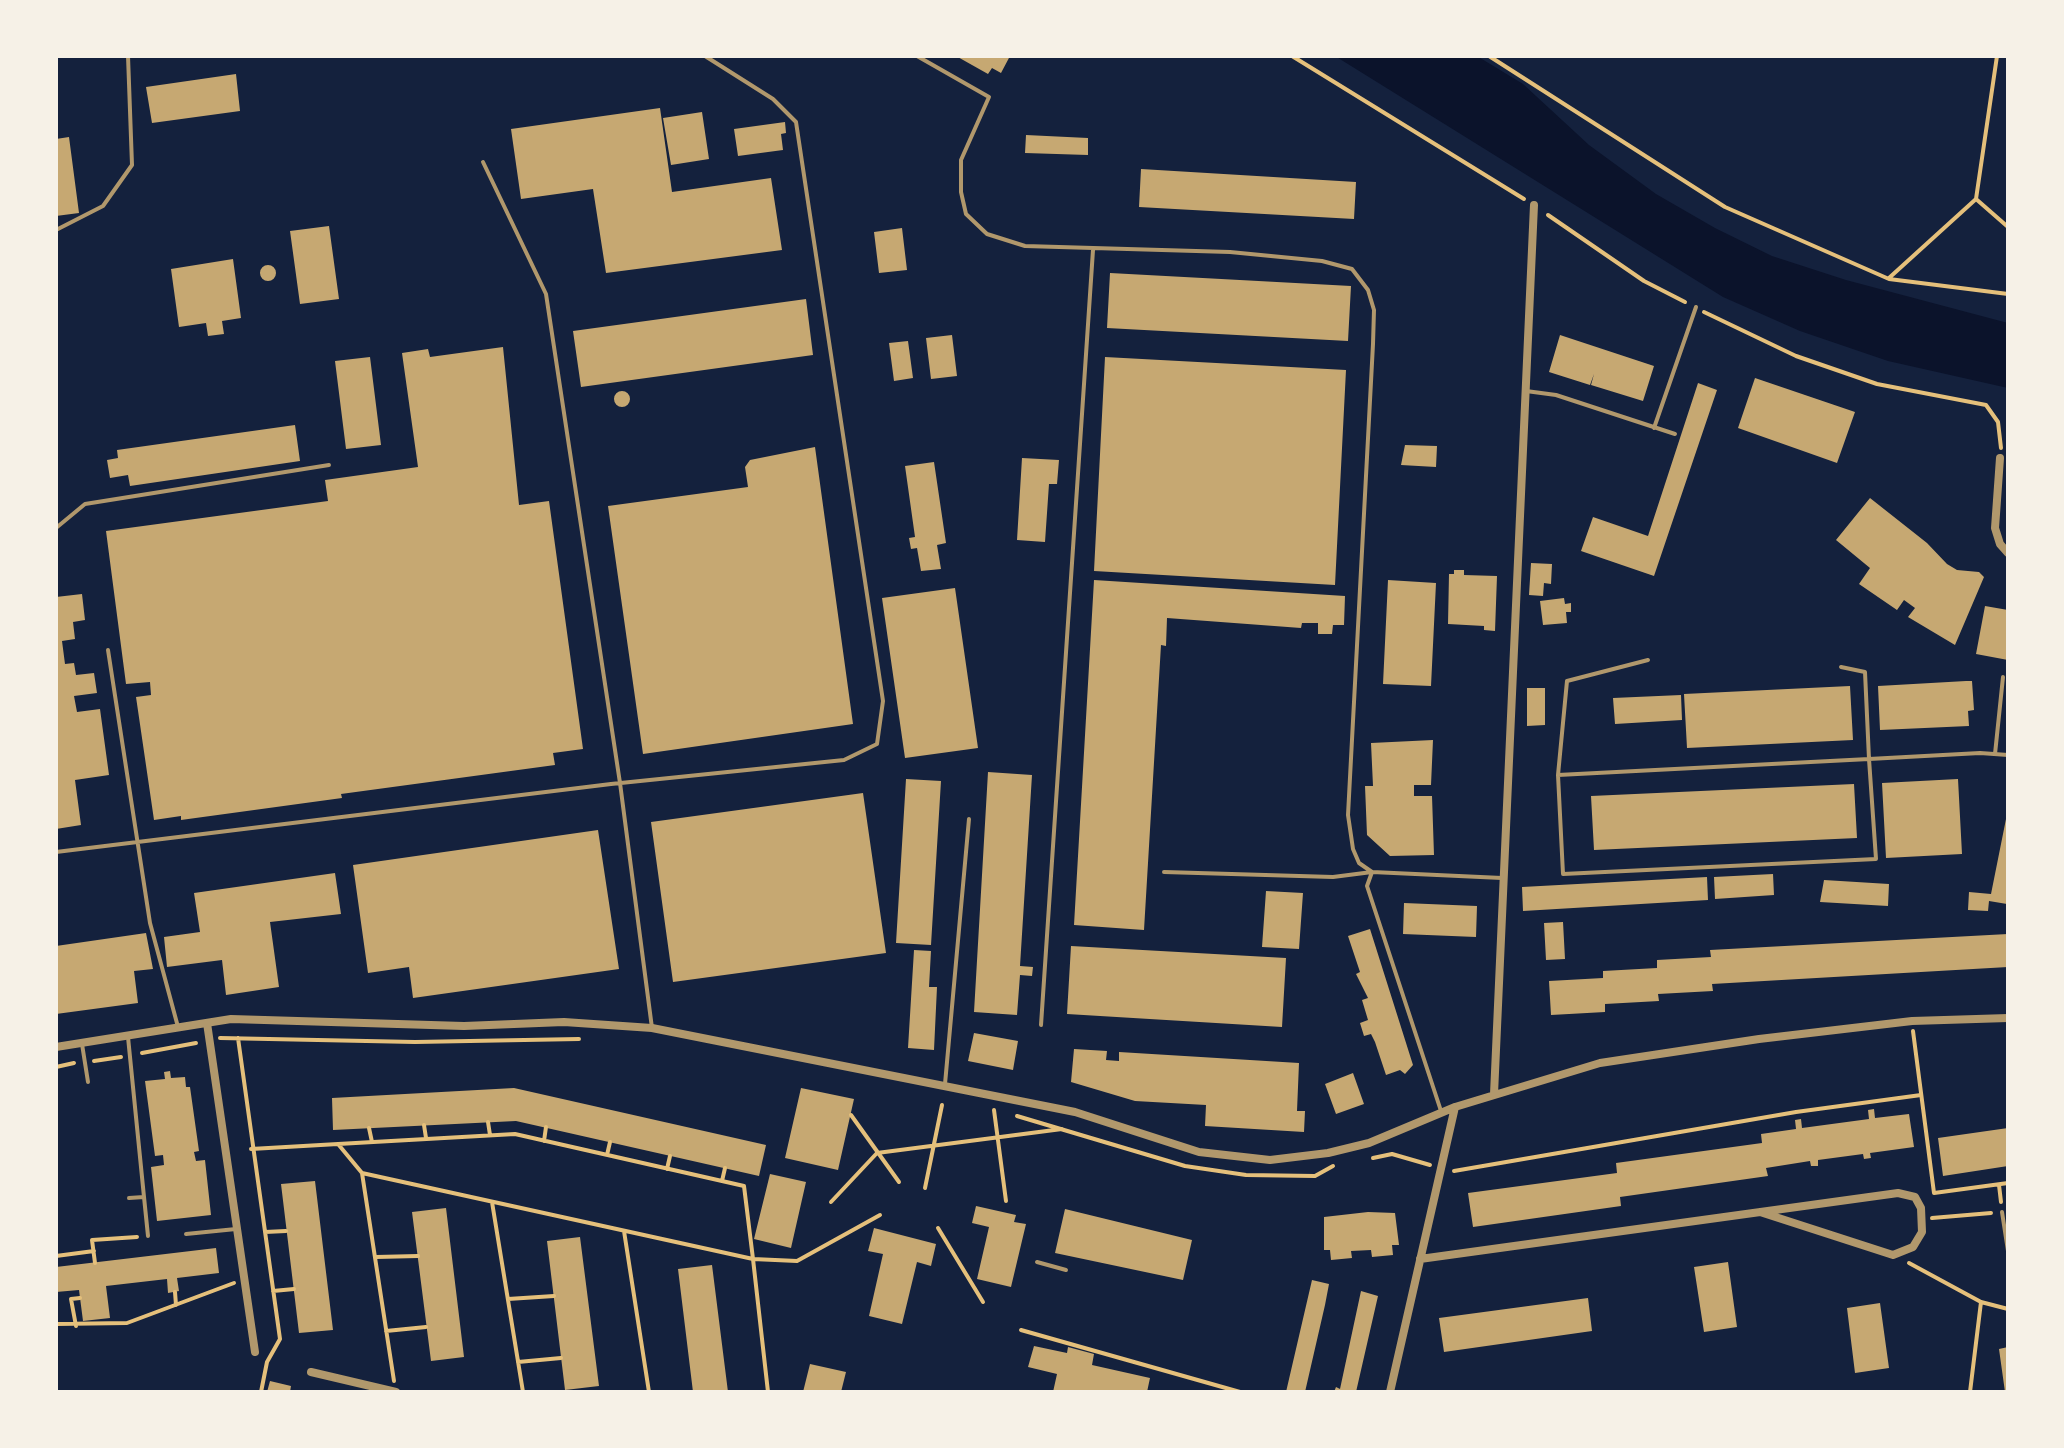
<!DOCTYPE html>
<style>
body{margin:0}
#map{position:relative;width:2064px;height:1448px;overflow:hidden;background:#14213d;font-family:"Noto Serif",serif}
canvas{display:block}
.frame{position:absolute;inset:0;border:58px solid #f6f1e7;pointer-events:none}
</style>
<div id="map">
<canvas width="2064" height="1448"></canvas>
<div class="frame"></div>
</div>
<script>
const g = document.querySelector('canvas').getContext('2d');
g.lineJoin = 'round';
function paint(path, color) { g.fillStyle = color; g.fill(path, 'evenodd'); }
const toPath = rows => new Path2D(rows.map(r => 'M' + r).join(''));
function strokePath(path, color, width, dash) { g.strokeStyle = color; g.lineWidth = width; g.lineCap = dash ? 'butt' : 'round'; g.setLineDash(dash || []); g.stroke(path); }
paint(toPath([
 [1335,56,1477,56,1523,84,1589,145,1656,194,1715,228,1772,256,1846,280,2008,323,2008,388,1888,361,1800,331,1723,297]
]), '#0b132b');
paint(toPath([
 [956,56,1010,56,1001,73,992,68,988,74],
 [236,74,240,111,152,123,146,87],
 [660,108,672,192,771,178,782,250,606,273,593,189,521,199,511,129],
 [702,112,709,159,671,165,663,118],
 [785,122,786,133,781,134,783,150,738,156,734,129],
 [1026,135,1088,138,1088,155,1025,153],
 [69,137,79,213,56,216,56,139],
 [1141,169,1356,182,1354,219,1139,207],
 [329,226,339,299,300,304,290,231],
 [902,228,907,270,879,273,874,232],
 [233,259,241,318,222,321,224,334,208,336,206,323,179,327,171,269],
 '260 273a8 8 0 1 1 16 0a8 8 0 1 1-16 0Z',
 [1110,273,1351,286,1348,341,1107,328],
 [806,299,813,355,581,387,573,331],
 [952,335,957,376,931,379,926,338],
 [1560,335,1654,366,1643,401,1591,385,1594,374,1590,385,1549,372],
 [908,341,913,378,894,381,889,343],
 [503,347,519,505,549,501,583,749,553,753,555,765,341,794,342,798,181,820,181,816,154,820,136,697,151,695,150,682,126,684,106,531,328,501,325,480,418,467,402,353,428,349,430,357],
 [370,357,381,445,346,449,335,361],
 [1105,357,1346,370,1335,585,1094,571],
 [1755,378,1855,412,1837,463,1738,428],
 [1698,383,1717,390,1654,576,1581,551,1593,517,1648,536],
 '614 399a8 8 0 1 1 16 0a8 8 0 1 1-16 0Z',
 [295,425,300,461,130,486,128,475,110,478,107,460,118,458,117,450],
 [1405,445,1437,446,1436,467,1401,465],
 [815,447,853,724,643,754,608,506,748,487,745,467,750,460],
 [1022,458,1059,460,1057,484,1049,484,1045,542,1017,540],
 [934,462,946,543,937,545,941,569,921,571,917,548,911,549,909,538,915,537,905,466],
 [1870,498,1927,543,1947,564,1957,570,1979,572,1984,577,1955,645,1908,617,1915,608,1904,600,1897,610,1859,584,1870,568,1836,540],
 [1531,563,1552,564,1551,584,1544,583,1543,596,1529,595],
 [1454,570,1464,570,1464,575,1497,576,1495,631,1484,630,1484,626,1448,624,1449,574,1454,574],
 [1094,580,1345,596,1344,625,1333,625,1332,634,1318,634,1318,623,1302,623,1301,628,1167,618,1166,646,1161,645,1144,930,1074,925],
 [1388,580,1436,583,1431,686,1383,684],
 [955,588,978,748,905,758,882,598],
 [82,594,85,620,73,622,75,639,62,641,65,664,74,663,76,675,94,673,97,693,74,696,77,712,100,709,109,775,75,780,81,825,56,829,56,597],
 [1564,598,1565,604,1571,603,1571,612,1566,612,1567,623,1543,625,1540,601],
 [1985,606,2008,610,2008,660,1976,654],
 [1966,681,1972,681,1974,710,1968,711,1969,726,1880,730,1878,686],
 [1850,686,1853,740,1687,748,1684,694],
 [1527,688,1545,688,1545,725,1527,726],
 [1681,695,1682,720,1615,724,1613,698],
 [1433,740,1431,785,1414,785,1414,796,1432,796,1434,855,1390,856,1367,835,1365,786,1373,786,1371,743],
 [988,772,1032,775,1020,966,1033,967,1032,976,1020,975,1017,1015,974,1012],
 [906,779,941,781,931,945,896,943],
 [1958,779,1962,854,1886,858,1882,783],
 [1854,784,1857,838,1594,850,1591,796],
 [863,793,886,953,673,982,651,822],
 [2007,814,2007,904,1989,901,1988,911,1968,910,1969,892,1991,894],
 [598,830,619,969,413,998,409,967,368,973,353,865],
 [335,873,341,914,270,922,279,987,226,995,222,960,167,967,164,937,200,932,194,893],
 [1773,874,1774,895,1715,899,1714,877],
 [1707,877,1708,900,1523,911,1522,887],
 [1824,880,1889,884,1888,906,1820,902],
 [1266,891,1303,893,1299,949,1262,947],
 [1404,903,1477,906,1476,937,1403,934],
 [1563,922,1565,959,1546,960,1544,923],
 [1370,929,1413,1065,1405,1074,1400,1070,1386,1075,1375,1042,1371,1034,1364,1036,1360,1023,1368,1020,1362,1000,1368,998,1356,974,1360,972,1348,936],
 [146,933,153,969,134,971,138,1003,56,1014,56,946],
 [2008,934,2008,967,1712,984,1713,991,1658,994,1659,1001,1605,1004,1605,1012,1551,1015,1549,981,1603,978,1603,971,1657,968,1657,960,1711,957,1710,950],
 [1071,946,1286,958,1282,1027,1067,1014],
 [914,950,931,951,929,987,937,987,934,1050,908,1048],
 [974,1033,1018,1041,1013,1070,968,1061],
 [1074,1049,1107,1051,1106,1060,1119,1061,1119,1052,1299,1063,1297,1111,1305,1111,1304,1132,1205,1126,1206,1105,1135,1101,1071,1082],
 [170,1071,171,1078,185,1077,186,1087,190,1087,199,1151,194,1152,196,1161,205,1160,211,1215,157,1221,151,1167,164,1165,163,1155,155,1156,145,1081,165,1079,164,1072],
 [1353,1073,1364,1104,1336,1114,1325,1084],
 [514,1088,766,1145,759,1176,516,1121,333,1130,332,1098],
 [801,1088,854,1099,838,1170,785,1158],
 [1874,1109,1875,1118,1909,1114,1914,1147,1870,1153,1871,1158,1864,1159,1863,1154,1818,1160,1818,1166,1811,1166,1810,1161,1766,1168,1768,1176,1620,1197,1621,1206,1473,1227,1468,1193,1617,1173,1616,1163,1762,1143,1761,1134,1796,1129,1795,1120,1801,1119,1802,1128,1869,1119,1868,1110],
 [2008,1128,2008,1166,1943,1176,1938,1138],
 [770,1174,806,1182,791,1248,754,1239],
 [315,1181,333,1330,299,1333,281,1184],
 [976,1206,1016,1215,1014,1222,1026,1224,1011,1287,977,1279,989,1227,972,1223],
 [446,1208,464,1357,431,1361,412,1212],
 [1065,1209,1192,1240,1183,1280,1055,1253],
 [1368,1212,1395,1213,1399,1245,1392,1245,1393,1255,1372,1257,1371,1250,1351,1251,1352,1258,1331,1260,1330,1250,1324,1250,1324,1217],
 [874,1228,936,1244,931,1266,917,1262,902,1324,869,1316,883,1254,868,1251],
 [580,1237,599,1386,565,1390,547,1241],
 [216,1248,219,1273,177,1278,179,1291,168,1293,167,1279,106,1286,110,1318,83,1321,79,1290,56,1292,56,1267],
 [1728,1262,1737,1327,1704,1332,1694,1267],
 [712,1265,728,1392,693,1392,678,1269],
 [1312,1280,1329,1284,1325,1305,1305,1392,1286,1392],
 [1361,1291,1378,1296,1356,1392,1334,1392,1336,1387,1340,1389],
 [1588,1298,1592,1331,1444,1352,1439,1318],
 [1880,1303,1889,1368,1855,1373,1847,1308],
 [1034,1346,1067,1353,1068,1347,1094,1354,1092,1365,1150,1378,1147,1392,1053,1392,1057,1374,1028,1367],
 [2008,1347,2008,1392,2005,1392,1999,1349],
 [810,1364,846,1372,841,1392,803,1392],
 [270,1381,291,1386,290,1392,267,1392]
]), '#c6a872');
strokePath(toPath([
 [1292,56,1524,199],
 [1489,56,1725,207,1889,279,2008,294],
 [1997,56,1976,199,2008,227],
 [1548,215,1644,281,1685,302],
 [1889,278,1976,199],
 [1704,312,1796,356,1877,384,1986,405,1998,422,2001,448],
 [1913,1031,1934,1193,2008,1183],
 [220,1038,415,1042,579,1039],
 [238,1038,280,1339,267,1362,261,1392],
 [142,1053,196,1043],
 [94,1061,121,1057],
 [56,1067,74,1063],
 [994,1110,1006,1201],
 [851,1115,899,1182],
 [1017,1116,1185,1166,1246,1175,1315,1176,1333,1166],
 [488,1122,490,1135],
 [424,1125,426,1138],
 [369,1128,372,1142],
 [544,1141,546,1127],
 [338,1144,515,1134,744,1186,753,1259,797,1261,880,1215],
 [251,1149,338,1144,362,1173,753,1259,768,1392],
 [607,1155,610,1142],
 [1373,1158,1392,1154,1430,1165],
 [667,1169,670,1156],
 [1454,1171,1796,1112,1921,1095],
 [362,1173,394,1381],
 [722,1181,725,1168],
 [1999,1185,2001,1202],
 [925,1188,942,1105],
 [492,1202,523,1392],
 [831,1202,877,1153,1062,1129],
 [1932,1218,1991,1213],
 [938,1228,983,1302],
 [624,1231,649,1392],
 [265,1232,286,1231],
 [56,1256,94,1251],
 [376,1257,418,1256],
 [95,1263,92,1240,137,1237],
 [1909,1263,1981,1302,2008,1309],
 [273,1291,294,1289],
 [175,1292,176,1305],
 [508,1299,554,1296],
 [56,1324,127,1323,234,1283],
 [76,1326,71,1299,80,1298],
 [1021,1330,1240,1392],
 [386,1331,426,1327],
 [518,1362,561,1358],
 [1970,1392,1981,1302]
]), '#e5c07b', 4);
strokePath(toPath([
 [917,56,989,97,961,160,961,192,966,214,987,234,1025,246,1230,252,1322,261,1352,269,1368,290,1374,310,1373,344,1348,815,1353,849,1359,863,1372,872,1502,878],
 [483,162,546,294,620,783,652,1028],
 [56,230,103,206,132,165,128,56],
 [1526,391,1556,395,1675,434],
 [1654,428,1696,307],
 [56,528,85,504,329,465],
 [108,650,150,923,178,1027],
 [1841,667,1865,672,1869,759,1876,859,1563,874,1558,775,1869,759,1980,753,2008,755],
 [1995,754,2003,677],
 [1558,775,1567,681,1648,660],
 [56,852,611,784,844,760,877,744,883,701,796,122,773,99,705,56],
 [1164,872,1333,877,1372,872,1367,886,1441,1111],
 [1041,1025,1093,250],
 [128,1037,144,1197,129,1198],
 [82,1044,88,1082],
 [945,1084,969,819],
 [144,1197,148,1236],
 [2002,1212,2008,1251],
 [186,1234,236,1229],
 [1037,1262,1066,1270]
]), '#b1986c', 4);
strokePath(toPath([
 [2000,458,1995,528,2000,544,2008,553],
 [207,1023,255,1352],
 [56,1047,231,1019,464,1026,564,1022,652,1028,1075,1112,1199,1152,1270,1160,1328,1153,1369,1143,1455,1107,1600,1063,1759,1039,1912,1021,2008,1018],
 [1494,1094,1534,205],
 [1420,1259,1898,1193,1915,1197,1921,1208,1922,1232,1913,1247,1893,1255,1760,1212],
 [311,1372,396,1392],
 [1390,1392,1455,1107]
]), '#b1986c', 8);
</script>
